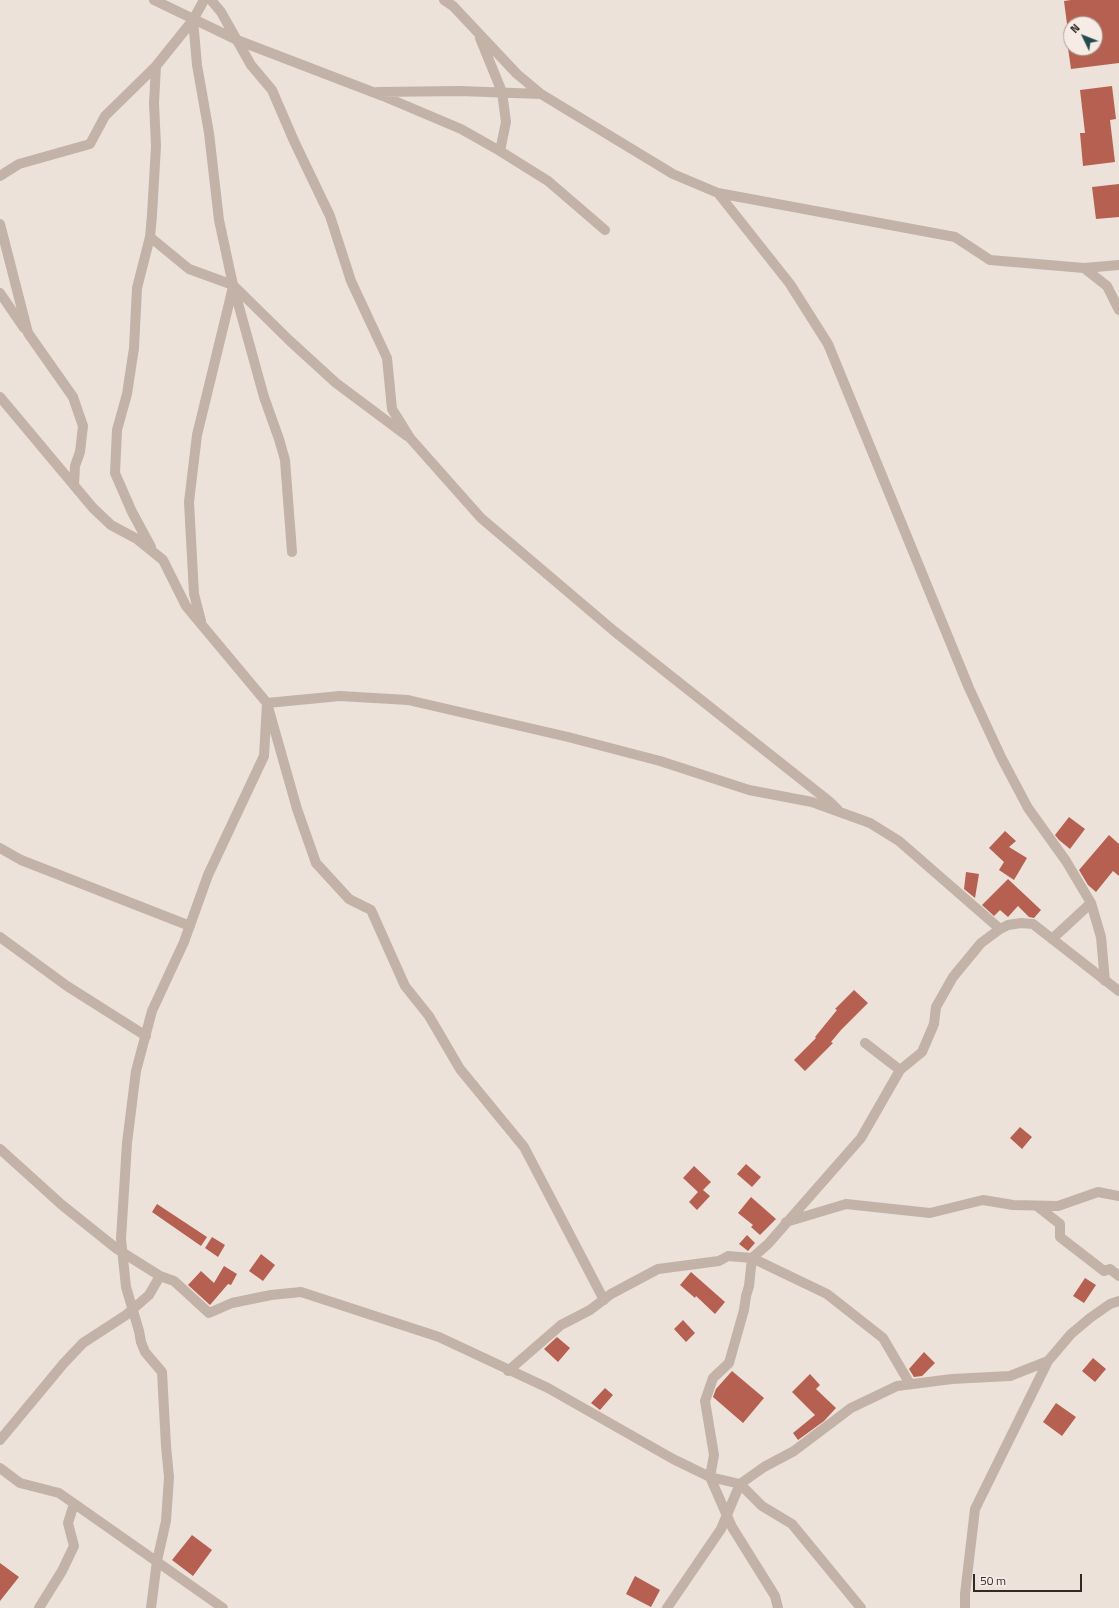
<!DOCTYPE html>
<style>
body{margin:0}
#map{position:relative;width:1119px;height:1608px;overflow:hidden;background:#ede2d9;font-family:"Titillium Web",sans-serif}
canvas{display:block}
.north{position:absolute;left:1063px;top:16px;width:40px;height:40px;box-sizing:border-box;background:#f6ece5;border:1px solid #a79e99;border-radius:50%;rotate:313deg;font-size:11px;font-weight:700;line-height:16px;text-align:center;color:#312926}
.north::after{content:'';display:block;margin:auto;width:14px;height:18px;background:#224c4c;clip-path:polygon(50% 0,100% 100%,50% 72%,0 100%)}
.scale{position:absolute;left:973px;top:1574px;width:109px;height:18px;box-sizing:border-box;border:2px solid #312926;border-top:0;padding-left:5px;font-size:12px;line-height:14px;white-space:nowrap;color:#312926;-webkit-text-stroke:3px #f6ece5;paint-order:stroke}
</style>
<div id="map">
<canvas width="1119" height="1608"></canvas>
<div class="north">N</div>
<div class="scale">50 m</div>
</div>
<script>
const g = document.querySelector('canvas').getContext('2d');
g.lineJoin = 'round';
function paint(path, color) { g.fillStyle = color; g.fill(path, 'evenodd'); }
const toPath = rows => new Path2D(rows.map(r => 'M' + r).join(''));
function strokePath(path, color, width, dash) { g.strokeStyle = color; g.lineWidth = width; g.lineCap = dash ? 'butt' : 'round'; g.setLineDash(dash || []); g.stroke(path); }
paint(toPath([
 [1071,0,1119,0,1119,63,1071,69,1068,48,1095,48,1095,24,1067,24,1064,1],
 [1112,86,1116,119,1110,120,1115,162,1083,166,1080,133,1085,133,1080,90],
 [1119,184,1119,217,1096,219,1092,187],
 [1069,817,1085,829,1070,849,1059,840,1055,835],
 [1005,831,1016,841,1009,847,1027,858,1014,880,999,870,1004,862,989,848],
 [1109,835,1119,844,1119,876,1113,871,1096,892,1088,885,1079,870],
 [966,872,979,874,975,898,964,889],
 [1008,879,1041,910,1034,918,1029,917,1018,906,1008,917,1000,910,994,916,982,905],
 [854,990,868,1003,841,1030,831,1042,833,1043,805,1071,794,1060,816,1038,815,1037,837,1010,835,1009],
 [1020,1127,1032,1137,1022,1149,1010,1138],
 [746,1164,761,1177,752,1187,737,1174],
 [694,1166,711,1182,703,1190,710,1196,697,1210,689,1202,698,1192,683,1178],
 [751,1197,776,1219,760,1235,751,1227,753,1225,738,1213],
 [157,1204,207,1237,201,1246,152,1212],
 [747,1235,755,1243,748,1251,739,1244],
 [212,1237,225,1245,218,1257,205,1248],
 [261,1254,275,1265,263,1281,249,1271],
 [224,1266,237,1274,231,1285,228,1284,210,1305,188,1285,201,1271,214,1283],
 [691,1272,725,1302,715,1314,696,1296,695,1298,680,1285],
 [1085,1278,1096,1285,1084,1303,1073,1296],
 [683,1320,695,1333,686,1342,674,1329],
 [557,1337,570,1348,558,1362,544,1349],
 [924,1352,935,1363,922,1376,914,1377,909,1369],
 [1093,1358,1106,1369,1095,1382,1082,1371],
 [732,1371,764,1398,743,1423,713,1397,716,1389],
 [810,1374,820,1385,816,1389,836,1408,824,1421,798,1440,793,1433,815,1415,792,1392],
 [605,1388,613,1395,600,1410,591,1403],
 [1056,1403,1076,1417,1062,1436,1043,1422],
 [192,1535,212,1550,193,1576,172,1560],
 [0,1563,19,1577,0,1601],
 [635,1576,660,1590,651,1607,626,1594]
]), '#b56050');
strokePath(toPath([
 [154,0,237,40,383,96,461,129,500,151,548,181,605,230],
 [211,0,221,12,251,65,272,90,294,141,330,216,351,281,387,358,392,409,410,438,481,518,614,631,830,802,838,810],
 [444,0,453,6,517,74,541,94,673,174,718,193,790,284,828,344,969,688,1001,757,1028,808,1066,861,1091,903,1101,937,1105,981],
 [193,20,197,65,209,133,219,220,233,285,264,397,279,439,285,460,292,552],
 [480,38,502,92,506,122,500,151],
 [377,92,460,91,541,94],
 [0,176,19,164,90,144,105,116,156,66],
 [718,193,955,237,990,260,1084,268,1107,286,1119,310],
 [0,224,28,333,73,397,83,426,80,452,75,466,74,485],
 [150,237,189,269,233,285,290,341,336,383,407,436],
 [1084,268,1119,265],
 [0,293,24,328],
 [0,397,93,508,111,525,137,539,163,560,186,606,267,703,264,756,208,875,184,942,152,1011,136,1071,127,1143,121,1239,126,1287,139,1331,141,1342,145,1352,162,1372,166,1446,169,1477,166,1521,157,1561,151,1608],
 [151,547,132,512,115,473,117,430,127,394,134,348,137,288,150,237,152,215,156,146,154,103,156,66,193,20,204,0],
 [201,621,194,594,189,502,197,435,233,287],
 [0,848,21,860,190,926],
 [0,937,67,986,146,1036],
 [1052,939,1091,903],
 [865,1043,900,1070],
 [0,1149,62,1205,117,1249,160,1276,149,1295,126,1315,83,1343,64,1363,0,1440],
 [1037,1206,1060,1224,1060,1237,1104,1271,1110,1269,1119,1276],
 [786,1222,846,1204,930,1213,983,1200,1013,1205,1058,1206,1098,1192,1119,1196],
 [160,1276,174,1281,209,1313,232,1303,271,1295,301,1292,439,1337,548,1388,673,1459,710,1477,740,1484,762,1506,792,1524,861,1608],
 [604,1300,524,1147,460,1069,429,1016,405,986,371,910,349,899,316,863,297,809,267,703,340,696,408,700,568,737,660,761,749,790,812,802,870,823,899,841,1000,929],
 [508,1371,561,1325,590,1310,611,1294,658,1269,719,1261,728,1256,752,1258,827,1294,883,1338,910,1384],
 [0,1468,20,1483,59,1493,223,1608],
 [39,1608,62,1571,74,1546,68,1523,74,1504],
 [667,1608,721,1529,740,1484,764,1467,794,1451,851,1408,897,1386,952,1379,1010,1376,1048,1361,1071,1334,1090,1318,1110,1304,1119,1301],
 [778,1608,775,1596,732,1527,710,1477,714,1455,705,1401,713,1378,729,1363,744,1310,746,1296,749,1286,752,1258,768,1244,861,1138,900,1070,922,1052,934,1024,936,1007,953,977,981,943,1000,929,1008,925,1021,923,1033,924,1119,991],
 [965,1608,965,1594,975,1509,1048,1361]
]), '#c3b2a7', 10);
</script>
